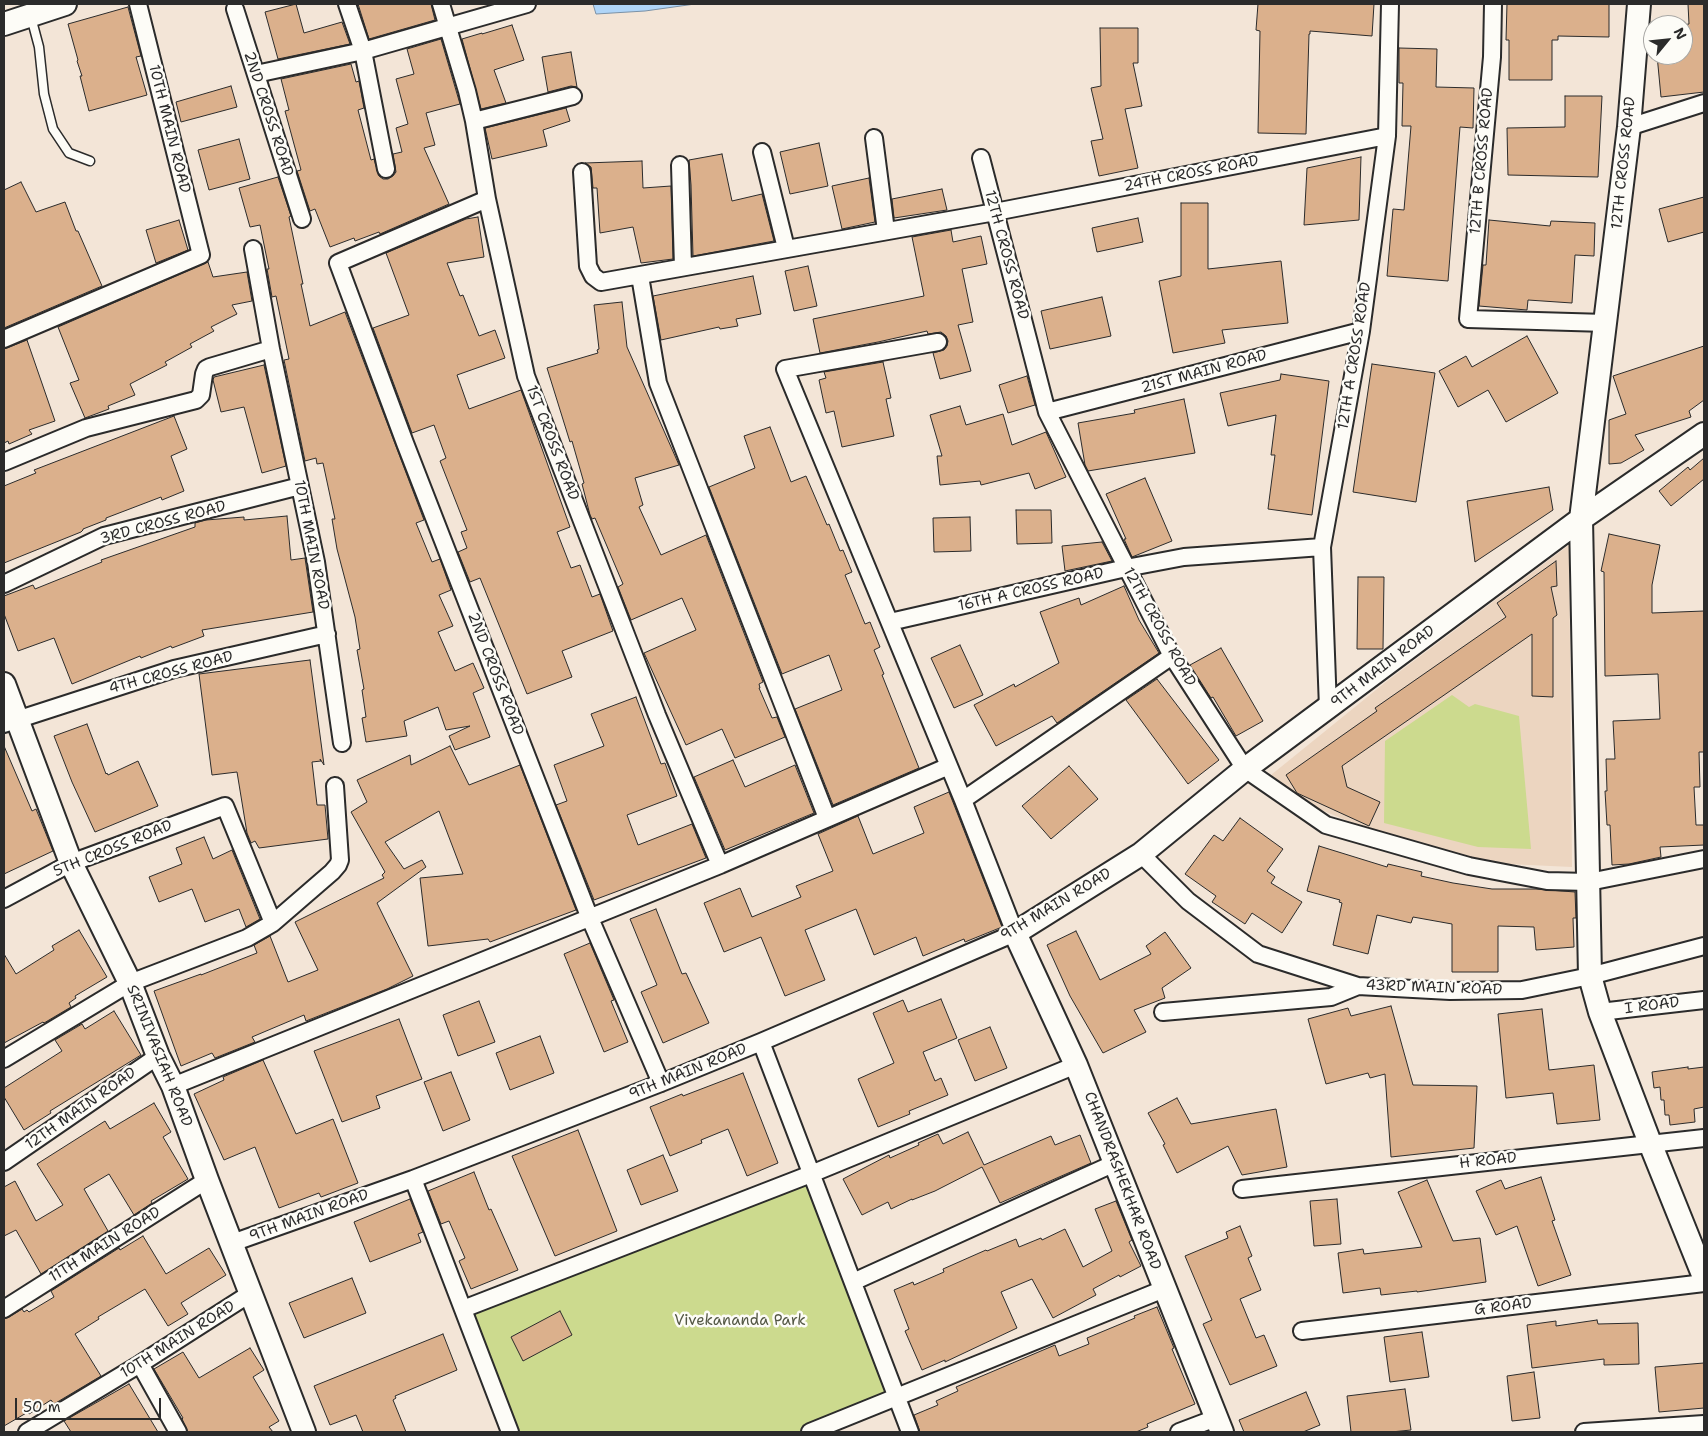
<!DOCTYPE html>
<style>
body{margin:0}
#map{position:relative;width:1708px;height:1436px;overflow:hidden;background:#f3e5d7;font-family:"Shantell Sans",sans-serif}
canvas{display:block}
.frame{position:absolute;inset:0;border:5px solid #2b2b2b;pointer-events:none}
.north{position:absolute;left:1643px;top:15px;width:50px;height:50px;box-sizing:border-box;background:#fdfcf7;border:1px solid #a9a8a5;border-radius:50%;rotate:62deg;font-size:14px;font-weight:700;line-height:20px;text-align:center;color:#2b2b2b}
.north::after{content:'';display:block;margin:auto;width:18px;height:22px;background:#2b2b2b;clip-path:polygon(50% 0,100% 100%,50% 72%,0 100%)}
.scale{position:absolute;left:15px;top:1398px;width:146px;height:22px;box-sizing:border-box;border:2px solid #2b2b2b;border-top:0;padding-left:6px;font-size:15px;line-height:18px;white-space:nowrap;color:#2b2b2b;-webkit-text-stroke:4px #fdfcf7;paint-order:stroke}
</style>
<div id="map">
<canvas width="1708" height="1436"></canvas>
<div class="frame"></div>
<div class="north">N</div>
<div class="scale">50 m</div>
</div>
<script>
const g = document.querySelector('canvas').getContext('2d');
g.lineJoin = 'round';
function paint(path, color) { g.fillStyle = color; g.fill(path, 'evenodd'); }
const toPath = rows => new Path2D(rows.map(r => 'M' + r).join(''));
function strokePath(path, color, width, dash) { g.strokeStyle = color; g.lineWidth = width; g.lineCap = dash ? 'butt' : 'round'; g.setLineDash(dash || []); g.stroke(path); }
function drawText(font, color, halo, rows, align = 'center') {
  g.font = font + ' "Shantell Sans",sans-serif'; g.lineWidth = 5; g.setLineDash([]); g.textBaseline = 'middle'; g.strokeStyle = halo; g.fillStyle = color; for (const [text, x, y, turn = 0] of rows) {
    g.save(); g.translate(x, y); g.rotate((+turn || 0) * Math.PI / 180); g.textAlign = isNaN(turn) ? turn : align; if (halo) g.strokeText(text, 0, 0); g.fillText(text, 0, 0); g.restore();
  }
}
paint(toPath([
 [1569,545,1572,867,1507,864,1475,859,1443,852,1370,830,1297,800,1271,775,1387,681]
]), '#ecd5c0');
paint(toPath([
 [1452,695,1469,707,1475,704,1519,716,1531,849,1478,847,1384,823,1385,741],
 [805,1176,891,1400,810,1432,510,1432,463,1309]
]), '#ccda8e');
const water = toPath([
 [593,4,695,4,645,11,596,14,593,4]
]);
paint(water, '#afd5f8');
strokePath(water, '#7a91a6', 1);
const building = toPath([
 [296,4,304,33,342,22,350,44,278,59,265,12,296,4],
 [358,4,431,4,435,20,369,39,358,4],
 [1258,4,1374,4,1372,36,1310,31,1310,34,1309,34,1306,134,1258,133,1260,31,1256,30,1258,4],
 [1507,4,1609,4,1609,37,1558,36,1558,40,1552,40,1552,80,1509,80,1509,40,1506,40,1507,4],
 [1688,4,1704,4,1704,92,1661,97,1657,55,1683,55,1683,25,1689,24,1688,4],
 [128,7,141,56,136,57,147,95,89,111,80,76,82,76,77,61,78,60,68,24,128,7],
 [512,25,524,60,494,70,506,103,481,109,462,39,482,33,482,34,512,25],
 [1100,28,1138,28,1138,63,1133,63,1142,106,1125,109,1138,168,1099,176,1091,141,1103,139,1091,88,1101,86,1100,28],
 [441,39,460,104,426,113,435,145,424,148,449,204,380,234,379,232,355,241,354,238,330,247,315,209,310,211,297,171,301,170,285,111,289,110,281,79,351,64,356,82,359,81,364,108,358,110,371,160,374,159,379,176,383,179,388,179,393,176,396,172,393,154,402,152,396,128,408,124,396,79,414,74,407,49,441,39],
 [1399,48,1437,49,1436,87,1474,88,1473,128,1460,127,1448,281,1387,276,1393,209,1404,210,1411,126,1402,126,1403,83,1399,83,1399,48],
 [571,52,577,87,571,86,548,92,542,57,571,52],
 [231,86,237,107,181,122,176,102,231,86],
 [1565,96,1602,96,1598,177,1508,175,1507,128,1565,127,1565,96],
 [566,108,570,121,543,130,547,146,492,159,485,128,566,108],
 [239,139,250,179,209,190,198,150,239,139],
 [819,143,828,186,790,194,780,152,819,143],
 [722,154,732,201,762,194,774,241,693,256,691,185,689,160,722,154],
 [1361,157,1359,220,1304,225,1307,168,1361,157],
 [642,161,643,188,671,186,673,259,641,263,633,227,600,233,597,188,593,188,591,167,585,163,642,161],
 [278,177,291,216,289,217,303,284,301,284,310,326,345,312,424,520,416,523,432,562,440,559,451,590,439,595,453,626,438,632,455,671,473,663,484,688,473,693,490,737,455,750,449,736,470,726,446,730,438,707,404,721,407,736,366,742,362,718,366,717,362,690,364,689,357,650,360,649,355,617,337,549,332,519,335,519,323,463,317,464,316,458,305,461,284,360,289,359,276,296,272,297,267,269,269,269,260,225,250,227,239,188,278,177],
 [869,178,875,222,842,229,832,186,869,178],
 [21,182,36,212,65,202,76,231,78,231,102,286,4,328,4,190,21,182],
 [942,189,947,210,894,218,892,199,942,189],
 [1704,197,1704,232,1668,242,1659,209,1704,197],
 [1181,203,1208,203,1208,269,1281,261,1288,323,1222,330,1225,343,1173,353,1159,281,1181,276,1181,203],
 [478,217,484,257,447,263,460,296,463,295,479,336,495,330,505,358,457,375,469,409,521,390,570,527,557,532,571,568,580,565,592,597,600,594,613,631,562,651,572,677,527,694,480,578,470,582,458,552,467,548,461,532,467,530,440,461,446,458,434,425,412,433,373,328,409,315,386,253,466,219,478,217],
 [1138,218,1143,242,1097,252,1092,228,1138,218],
 [179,220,188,250,156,263,146,230,179,220],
 [1489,220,1550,226,1551,221,1595,223,1594,256,1575,255,1572,303,1528,300,1527,310,1479,306,1483,265,1486,265,1489,220],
 [951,230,953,242,981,236,987,264,962,269,973,322,958,325,971,371,940,379,933,353,944,350,947,346,948,341,946,336,941,332,928,334,927,331,878,342,820,353,813,319,924,296,912,237,951,230],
 [208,262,213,277,247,272,252,301,232,305,237,314,211,327,214,331,190,344,192,347,165,362,167,365,130,384,135,395,108,406,109,409,85,418,70,383,79,380,58,327,208,262],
 [808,266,817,306,794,311,785,271,808,266],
 [753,276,761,314,736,319,738,326,720,329,719,327,661,340,653,296,753,276],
 [1102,297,1111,336,1050,349,1041,311,1102,297],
 [622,302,627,347,679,465,635,478,643,505,639,507,661,555,706,535,763,682,759,684,760,688,759,688,772,718,777,717,785,737,735,758,722,729,686,745,644,653,696,630,682,598,631,620,618,587,623,584,595,518,592,519,590,515,582,484,584,483,572,441,570,442,547,368,598,353,597,350,599,349,594,305,622,302],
 [1527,336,1558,393,1506,422,1488,390,1458,407,1439,371,1466,356,1472,367,1527,336],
 [27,340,55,421,29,430,32,434,9,444,8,441,4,443,4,349,27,340],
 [1704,346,1704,400,1689,411,1691,417,1635,435,1644,450,1621,463,1609,464,1609,420,1626,414,1613,376,1704,346],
 [883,362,891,398,886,399,894,436,842,447,834,411,826,413,819,380,826,378,824,372,883,362],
 [1372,364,1435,373,1416,502,1353,492,1372,364],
 [264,365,286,466,262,473,244,407,221,412,213,380,214,377,264,365],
 [1281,374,1329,381,1312,515,1268,509,1275,455,1271,455,1276,415,1228,426,1220,393,1280,380,1281,374],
 [1027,376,1035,405,1008,413,999,385,1027,376],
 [1184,399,1195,453,1088,471,1085,465,1078,423,1135,413,1134,410,1184,399],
 [960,406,966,425,1003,414,1012,445,1046,432,1066,477,1035,489,1029,473,981,485,980,481,940,485,937,456,942,456,930,415,960,406],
 [174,416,187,449,171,456,184,491,162,500,161,497,106,518,106,520,83,529,83,530,81,532,4,563,4,486,36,473,34,470,174,416],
 [770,427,791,482,806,476,827,525,829,524,840,551,843,550,852,572,845,575,865,624,870,622,880,647,874,650,884,674,882,675,919,768,833,805,795,709,842,690,829,655,782,674,709,487,755,468,744,436,770,427],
 [1704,458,1704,479,1671,506,1659,491,1688,467,1690,470,1704,458],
 [1145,478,1172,541,1132,557,1124,539,1126,539,1106,494,1145,478],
 [1549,487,1553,510,1475,562,1467,501,1549,487],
 [1016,510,1051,510,1052,543,1017,544,1016,510],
 [287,516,291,560,305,558,313,612,202,630,204,636,172,648,171,646,141,658,140,656,72,684,54,638,18,651,4,614,4,596,33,585,35,589,102,562,101,560,195,527,195,523,206,520,244,517,244,520,287,516],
 [970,517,971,551,934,552,933,518,970,517],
 [1609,534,1660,545,1652,585,1652,613,1704,611,1704,752,1699,752,1700,787,1694,787,1696,825,1704,825,1704,845,1660,847,1661,857,1629,864,1612,865,1610,825,1607,825,1605,791,1607,791,1606,759,1615,759,1613,721,1660,719,1658,674,1605,676,1604,572,1601,571,1609,534],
 [1102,542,1112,561,1065,571,1062,546,1102,542],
 [1556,561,1557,586,1551,587,1557,615,1553,618,1553,697,1532,696,1532,634,1342,766,1347,787,1380,802,1369,826,1297,793,1286,775,1377,711,1375,708,1506,617,1497,603,1556,561],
 [1358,577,1384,577,1383,649,1357,649,1358,577],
 [1124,586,1139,620,1159,653,1057,723,1052,716,996,746,974,705,1014,684,1015,687,1059,663,1040,612,1079,598,1081,605,1124,586],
 [960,645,983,695,954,708,931,658,960,645],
 [1221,648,1263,721,1236,736,1213,697,1211,698,1190,665,1221,648],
 [310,660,324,765,320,759,321,761,312,762,317,805,325,805,328,839,259,848,255,841,251,843,247,833,237,772,212,775,199,674,310,660],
 [1157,679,1219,760,1188,784,1126,700,1157,679],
 [636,697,661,764,665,763,677,796,627,815,638,845,692,824,706,858,594,900,556,805,567,801,554,765,604,746,591,714,636,697],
 [87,724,106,774,107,773,108,775,138,761,158,806,95,832,72,782,54,736,87,724],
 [4,746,32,811,36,809,53,851,4,874,4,746],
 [450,746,469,785,520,765,576,910,490,942,488,939,428,946,420,878,463,874,439,811,385,842,404,869,422,860,426,867,377,903,413,976,387,989,306,1021,304,1015,252,1037,255,1042,215,1058,212,1053,181,1066,154,991,201,974,201,975,257,953,254,945,270,936,288,982,318,970,295,922,384,878,382,875,385,872,351,812,367,802,357,780,410,755,411,765,450,746],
 [733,760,745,787,795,765,814,813,725,850,694,777,733,760],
 [1069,766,1098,799,1051,839,1022,806,1069,766],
 [949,792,1002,927,965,942,964,939,923,956,916,937,874,955,856,909,805,930,825,980,785,996,761,937,724,952,704,903,740,888,752,917,801,897,796,886,833,871,818,834,858,816,873,854,924,833,914,807,949,792],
 [1240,818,1283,849,1267,871,1275,877,1271,883,1302,902,1282,933,1252,913,1245,924,1212,902,1216,896,1185,874,1214,835,1223,841,1240,818],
 [204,837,213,859,232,850,260,919,246,927,239,909,205,922,192,889,159,902,149,877,182,864,176,848,204,837],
 [1319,846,1387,867,1388,864,1422,872,1421,876,1453,883,1492,889,1536,889,1575,892,1576,918,1573,918,1574,947,1536,950,1534,927,1498,926,1498,972,1452,972,1452,924,1413,917,1411,923,1377,915,1368,954,1333,945,1342,903,1339,902,1340,900,1307,891,1319,846],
 [656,909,682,974,686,973,709,1023,663,1043,641,992,657,985,630,919,656,909],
 [79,930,107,977,75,996,76,998,69,1003,71,1007,44,1023,43,1022,4,1043,4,954,16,974,54,950,52,946,79,930],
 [1076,931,1100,980,1151,954,1146,946,1165,932,1191,968,1162,988,1165,998,1134,1010,1146,1032,1103,1053,1070,996,1047,945,1076,931],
 [590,943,614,1000,611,1001,628,1042,604,1052,564,954,590,943],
 [941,999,957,1038,923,1052,935,1081,941,1078,948,1095,909,1111,910,1114,878,1127,858,1079,894,1063,873,1013,903,1000,908,1012,941,999],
 [479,1001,495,1042,458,1056,443,1015,479,1001],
 [1391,1006,1413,1085,1477,1086,1474,1148,1391,1157,1385,1074,1370,1078,1368,1073,1326,1084,1308,1019,1348,1008,1351,1016,1391,1006],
 [1542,1009,1549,1070,1594,1065,1600,1120,1557,1124,1553,1093,1506,1098,1498,1014,1542,1009],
 [114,1011,141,1055,50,1111,51,1113,24,1130,4,1097,4,1088,62,1051,55,1040,82,1024,85,1029,114,1011],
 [399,1019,422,1079,376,1096,380,1108,342,1122,314,1051,399,1019],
 [990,1027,1007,1068,975,1081,958,1040,990,1027],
 [540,1036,554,1073,510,1090,496,1053,540,1036],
 [263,1060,296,1134,333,1119,358,1183,321,1197,319,1193,279,1208,255,1147,224,1160,194,1094,224,1080,223,1077,263,1060],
 [1688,1067,1688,1069,1704,1067,1704,1107,1694,1109,1695,1122,1670,1125,1669,1115,1665,1115,1664,1100,1661,1100,1660,1087,1654,1088,1652,1072,1688,1067],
 [451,1072,470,1120,443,1131,424,1082,451,1072],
 [743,1073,778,1163,747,1176,728,1129,701,1140,702,1143,670,1156,650,1107,682,1094,683,1096,743,1073],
 [1177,1098,1191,1124,1276,1109,1287,1167,1242,1175,1228,1146,1177,1173,1163,1145,1165,1144,1148,1113,1177,1098],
 [154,1103,171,1132,163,1137,188,1179,151,1201,152,1203,134,1215,109,1174,84,1189,108,1231,41,1274,16,1230,4,1236,4,1187,15,1181,36,1221,63,1205,37,1164,105,1121,110,1129,154,1103],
 [578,1130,617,1231,555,1256,512,1156,578,1130],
 [968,1132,984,1165,1051,1136,1055,1145,1080,1135,1091,1163,1000,1203,982,1167,935,1191,912,1200,912,1199,891,1209,888,1202,862,1215,843,1179,889,1155,890,1158,919,1145,918,1143,938,1134,943,1144,968,1132],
 [663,1155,678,1191,641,1205,627,1170,663,1155],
 [474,1172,489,1210,491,1209,518,1270,471,1289,459,1261,465,1258,449,1221,441,1224,428,1191,474,1172],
 [1541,1177,1555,1220,1552,1221,1571,1275,1538,1286,1517,1226,1496,1235,1476,1191,1501,1180,1505,1189,1541,1177],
 [1427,1180,1453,1241,1480,1238,1486,1282,1417,1292,1417,1291,1381,1295,1380,1288,1343,1293,1338,1253,1363,1249,1364,1254,1422,1247,1398,1192,1427,1180],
 [410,1199,423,1232,418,1234,421,1242,370,1262,354,1222,410,1199],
 [1337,1199,1341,1244,1314,1246,1310,1201,1337,1199],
 [1116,1201,1132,1240,1129,1242,1141,1266,1120,1277,1119,1275,1093,1289,1096,1295,1053,1318,1032,1279,1001,1292,1017,1328,945,1362,945,1360,922,1370,905,1331,909,1329,894,1290,913,1282,914,1285,944,1272,943,1269,986,1250,987,1251,1016,1239,1019,1247,1041,1238,1042,1240,1065,1229,1083,1267,1112,1251,1095,1209,1116,1201],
 [1240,1226,1252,1256,1248,1258,1261,1290,1240,1299,1256,1338,1264,1335,1277,1366,1230,1385,1203,1324,1212,1320,1185,1256,1228,1238,1226,1232,1240,1226],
 [143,1236,166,1274,209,1248,226,1275,181,1303,188,1314,168,1326,145,1289,98,1317,99,1319,75,1334,101,1376,54,1404,51,1400,29,1414,28,1412,4,1426,4,1319,9,1317,22,1309,24,1312,27,1310,29,1312,54,1297,51,1291,119,1248,120,1250,143,1236],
 [352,1278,366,1313,304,1338,289,1303,352,1278],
 [1157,1307,1174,1348,1172,1349,1195,1404,1147,1424,1148,1427,1136,1432,920,1432,914,1415,938,1405,936,1401,958,1391,956,1387,1055,1345,1059,1356,1089,1344,1087,1338,1135,1318,1134,1316,1157,1307],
 [560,1311,572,1335,523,1361,511,1337,560,1311],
 [1597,1320,1598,1324,1638,1323,1639,1364,1604,1365,1604,1359,1532,1368,1527,1325,1556,1321,1556,1326,1597,1320],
 [1422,1332,1429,1377,1390,1382,1384,1337,1422,1332],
 [443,1334,457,1370,395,1396,396,1398,393,1400,406,1432,363,1432,356,1415,330,1425,314,1386,443,1334],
 [250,1348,264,1370,253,1377,279,1421,269,1427,273,1432,188,1432,182,1419,183,1418,154,1369,183,1352,199,1378,250,1348],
 [1704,1363,1704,1408,1659,1412,1655,1367,1704,1363],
 [1534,1372,1540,1418,1512,1421,1507,1376,1534,1372],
 [129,1384,158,1432,71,1432,64,1421,129,1384],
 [1405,1389,1411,1430,1391,1432,1351,1432,1347,1396,1405,1389],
 [1306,1392,1320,1425,1303,1432,1244,1432,1239,1420,1306,1392]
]);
paint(building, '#dbb08c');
strokePath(building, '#2b2b2b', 1);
const lane = toPath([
 [31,17,39,47,44,94,53,129,69,153,90,161]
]);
const street = toPath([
 [347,4,363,51,386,169],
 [441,4,467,91,474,121,487,199,526,376,657,715,720,865],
 [1493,4,1492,57,1468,319,1606,323],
 [235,9,302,219],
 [256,74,363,51,527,4],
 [474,121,573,96],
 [1629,127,1704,103],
 [874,138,886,231],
 [762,152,786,248],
 [981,158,1047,412,1172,656,1245,769,1326,825,1469,866,1547,881,1589,882,1704,859],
 [680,165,683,267],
 [582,172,588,266,593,276,601,282,995,212,1387,136],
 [487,199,338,263,405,443,589,916,661,1083],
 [253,249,271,349,316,562,342,743],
 [640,276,658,383,827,818],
 [4,339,201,255,138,4],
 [1047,412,1361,331],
 [4,462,86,428,196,400,201,395,204,374,206,369,210,367,271,349],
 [4,584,104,536,300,486],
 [890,622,1126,568,1184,557,1322,547],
 [1328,708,1322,547,1361,331,1387,136,1390,4],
 [4,724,174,669,327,634],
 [963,800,1172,656],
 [1141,854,1188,901,1258,954,1358,986,1450,991,1522,990,1590,976,1704,946],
 [4,899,71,863,225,806,273,923],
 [1163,1012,1331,997,1358,986],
 [1600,1012,1704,1000],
 [761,1042,910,1432],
 [4,1059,130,983,247,938,273,923,332,872,338,865,340,860,335,786],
 [173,1086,720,865,949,766],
 [4,1162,158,1056],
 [413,1179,510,1432],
 [1242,1189,1704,1138],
 [232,1243,413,1179,661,1083,761,1042,1015,933,963,800,785,369,938,342],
 [853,1282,1115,1163],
 [4,1309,207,1180],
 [463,1309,811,1174,1076,1065],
 [1302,1331,1704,1283],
 [140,1364,178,1432],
 [27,1432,140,1364,251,1293],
 [810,1432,1164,1289],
 [1179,1432,1216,1418],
 [1584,1432,1704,1424]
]);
const secondary = toPath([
 [1639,4,1629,127,1581,519,1590,976,1600,1012,1650,1143,1704,1277],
 [4,24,65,4],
 [4,684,71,863,130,983,158,1056,173,1086,207,1180,304,1432],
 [1222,1432,1076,1065,1015,933,1141,854,1245,769,1581,519,1704,434]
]);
strokePath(lane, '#2b2b2b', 11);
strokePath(street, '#2b2b2b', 20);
strokePath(secondary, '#2b2b2b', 26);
strokePath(lane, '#fdfcf7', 8);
strokePath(street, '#fdfcf7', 16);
strokePath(secondary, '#fdfcf7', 22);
drawText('15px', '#2b2b2b', '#fdfcf7', [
 ["2ND CROSS ROAD",268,114,72],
 ["10TH MAIN ROAD",169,129,76],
 ["12TH B CROSS ROAD",1482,161,-85],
 ["12TH CROSS ROAD",1624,163,-84],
 ["24TH CROSS ROAD",1191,174,-11],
 ["12TH CROSS ROAD",1006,255,75],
 ["12TH A CROSS ROAD",1355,356,-81],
 ["21ST MAIN ROAD",1204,372,-15],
 ["1ST CROSS ROAD",552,443,69],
 ["3RD CROSS ROAD",163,523,-15],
 ["10TH MAIN ROAD",311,545,79],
 ["16TH A CROSS ROAD",1031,590,-13],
 ["12TH CROSS ROAD",1159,627,61],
 ["9TH MAIN ROAD",1383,667,-37],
 ["4TH CROSS ROAD",171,673,-15],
 ["2ND CROSS ROAD",495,674,69],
 ["5TH CROSS ROAD",113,849,-22],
 ["9TH MAIN ROAD",1056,905,-31],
 ["43RD MAIN ROAD",1434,988,2],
 ["I ROAD",1652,1006,-7],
 ["SRINIVASIAH ROAD",159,1056,68],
 ["9TH MAIN ROAD",688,1072,-22],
 ["12TH MAIN ROAD",81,1109,-35],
 ["H ROAD",1488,1161,-6],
 ["CHANDRASHEKHAR ROAD",1122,1181,69],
 ["9TH MAIN ROAD",309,1216,-20],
 ["11TH MAIN ROAD",105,1245,-32],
 ["G ROAD",1503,1307,-7],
 ["10TH MAIN ROAD",178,1340,-32]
]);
drawText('15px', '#535744', '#fdfcf7', [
 ["Vivekananda Park",740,1321]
]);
</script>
